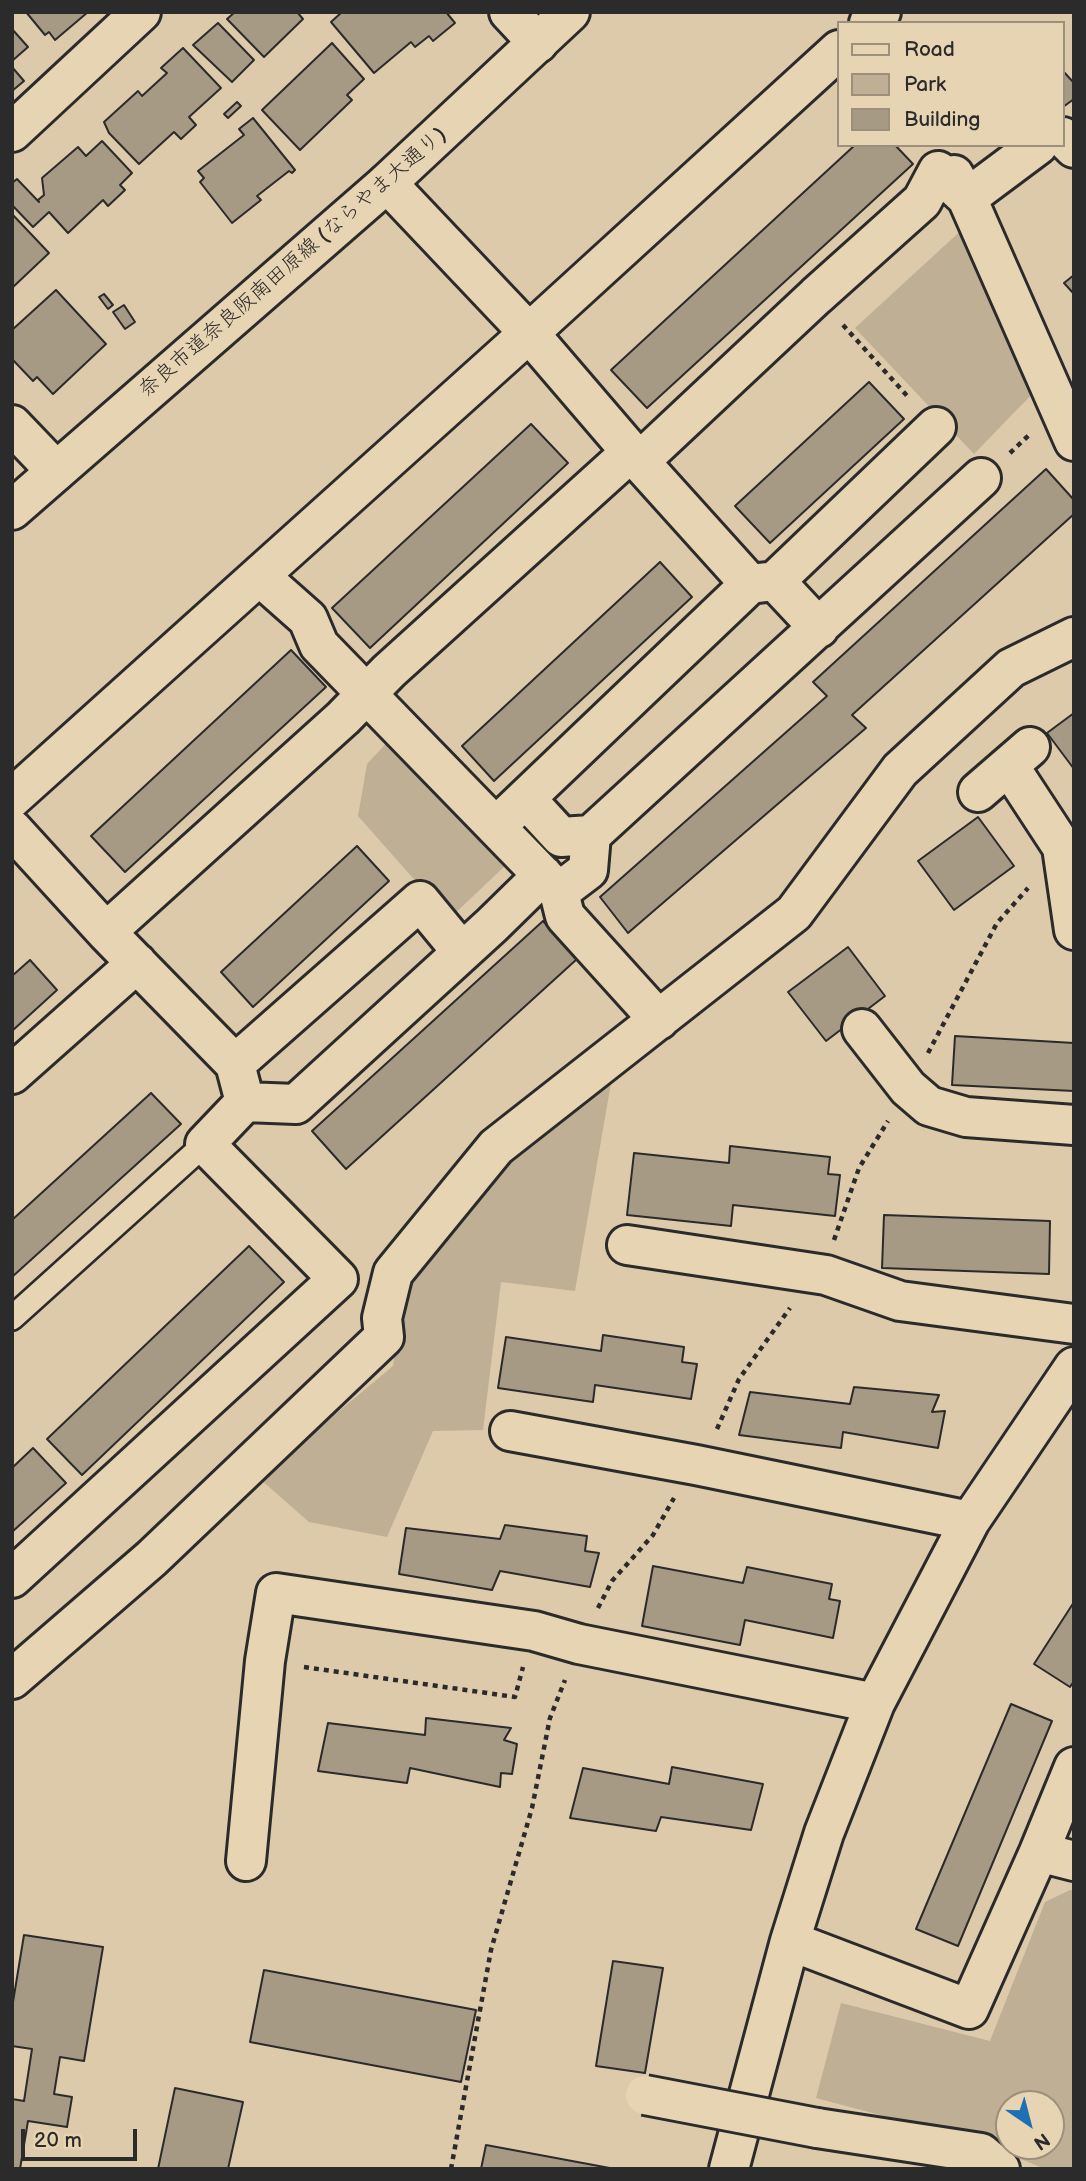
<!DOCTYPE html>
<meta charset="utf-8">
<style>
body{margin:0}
#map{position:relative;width:1086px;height:2181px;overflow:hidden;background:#dccaaa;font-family:"Balsamiq Sans",sans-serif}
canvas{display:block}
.frame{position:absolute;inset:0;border:14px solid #2b2b2b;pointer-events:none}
.legend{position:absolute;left:837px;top:21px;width:228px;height:126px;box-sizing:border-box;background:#e7d4b2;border:2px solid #9c907c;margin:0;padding:9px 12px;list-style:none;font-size:21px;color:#2b2b2b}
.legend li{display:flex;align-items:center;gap:14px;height:35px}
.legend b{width:35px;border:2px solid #9c907c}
.north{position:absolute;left:995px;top:2090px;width:70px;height:70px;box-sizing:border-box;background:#e7d4b2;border:2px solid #9c907c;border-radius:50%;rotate:145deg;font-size:19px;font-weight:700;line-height:28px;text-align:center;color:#2b2b2b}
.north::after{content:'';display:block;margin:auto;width:24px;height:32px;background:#1f6fb2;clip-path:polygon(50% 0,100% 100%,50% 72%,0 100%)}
.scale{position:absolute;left:21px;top:2129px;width:116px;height:32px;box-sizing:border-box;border:4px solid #2b2b2b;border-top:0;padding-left:9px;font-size:21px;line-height:24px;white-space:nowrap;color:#2b2b2b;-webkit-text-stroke:5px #e7d4b2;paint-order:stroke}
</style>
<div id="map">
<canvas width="1086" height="2181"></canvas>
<div class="frame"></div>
<ul class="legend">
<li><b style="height:9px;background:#e7d4b2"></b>Road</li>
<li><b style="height:19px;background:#beaf95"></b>Park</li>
<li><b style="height:19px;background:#a79a84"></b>Building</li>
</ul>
<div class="north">N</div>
<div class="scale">20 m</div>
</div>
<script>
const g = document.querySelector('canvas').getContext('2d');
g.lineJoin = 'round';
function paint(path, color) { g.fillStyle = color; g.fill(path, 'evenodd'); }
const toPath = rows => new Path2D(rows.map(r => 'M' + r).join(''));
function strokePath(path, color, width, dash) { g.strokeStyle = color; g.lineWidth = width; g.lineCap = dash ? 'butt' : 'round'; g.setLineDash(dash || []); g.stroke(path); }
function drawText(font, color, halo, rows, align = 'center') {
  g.font = font + ' "Balsamiq Sans","Klee One",sans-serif'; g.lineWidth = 5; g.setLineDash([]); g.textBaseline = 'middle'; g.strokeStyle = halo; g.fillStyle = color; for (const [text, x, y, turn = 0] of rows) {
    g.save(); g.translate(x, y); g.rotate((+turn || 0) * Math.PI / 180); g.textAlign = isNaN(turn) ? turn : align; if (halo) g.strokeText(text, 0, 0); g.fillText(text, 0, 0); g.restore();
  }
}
paint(toPath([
 [967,225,1037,389,974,454,855,328],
 [392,737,509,862,449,919,358,816,367,764],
 [612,1077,575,1291,501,1282,483,1430,433,1431,387,1537,309,1522,259,1478,393,1366,404,1282,503,1158],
 [1070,1890,1074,1891,1074,2169,1045,2169,978,2141,816,2098,841,2003,990,2041,1045,1902],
 [1009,2104,1051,2104,1051,2146,1009,2146]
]), '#beaf95');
const building = toPath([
 [26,12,88,12,55,40,49,32,45,35,26,12],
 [235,12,297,12,303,19,264,57,227,19,235,12],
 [342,12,446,12,455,23,433,41,429,36,415,47,411,42,374,73,331,22,342,12],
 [218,23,254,60,232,82,193,45,218,23],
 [12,29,28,47,12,61,12,29],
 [332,43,364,79,347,95,352,100,300,150,262,110,332,43],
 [183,48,221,88,189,117,196,125,181,139,174,132,139,164,109,133,104,122,138,91,142,96,167,73,161,68,183,48],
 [12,67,24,81,12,91,12,67],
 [1063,71,1074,83,1074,99,1063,107,1063,71],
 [237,102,241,106,228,118,224,114,237,102],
 [253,118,295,170,292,173,289,171,257,196,261,200,232,223,200,182,204,178,198,171,244,135,239,129,253,118],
 [102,141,132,173,120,185,125,190,108,206,103,200,68,233,49,212,33,227,12,205,12,183,17,179,39,202,38,200,44,195,42,178,78,147,86,156,102,141],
 [855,145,895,145,913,164,647,408,611,370,855,145],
 [12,214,49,253,12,288,12,214],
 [1074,275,1074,294,1064,283,1074,275],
 [56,290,106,344,53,394,37,377,33,381,12,359,12,330,56,290],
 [104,294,113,305,108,309,99,297,104,294],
 [124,305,135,322,125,329,113,312,124,305],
 [869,382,904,419,770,543,735,506,869,382],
 [531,424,568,463,370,648,332,608,531,424],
 [1046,469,1074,500,1074,514,852,715,866,728,628,933,600,897,827,696,813,682,1046,469],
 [660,562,692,597,494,781,462,746,660,562],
 [291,650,326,687,125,872,91,836,291,650],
 [1074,713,1074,769,1047,733,1074,713],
 [978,817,1014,866,954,910,918,861,978,817],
 [357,846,389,881,253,1007,221,972,357,846],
 [543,921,577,959,346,1169,312,1131,543,921],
 [848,947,885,996,826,1041,788,992,848,947],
 [30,960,57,990,12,1031,12,976,30,960],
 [955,1036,1074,1043,1074,1091,952,1085,955,1036],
 [151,1093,181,1124,12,1277,12,1220,151,1093],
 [730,1146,830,1157,828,1174,840,1175,835,1216,733,1205,731,1226,627,1215,634,1153,729,1163,730,1146],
 [884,1215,1050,1221,1049,1274,882,1268,884,1215],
 [249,1246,284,1282,82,1475,47,1439,249,1246],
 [603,1335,684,1347,682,1362,697,1364,691,1399,595,1385,593,1402,498,1388,506,1337,601,1351,603,1335],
 [854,1387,939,1395,932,1412,945,1411,938,1448,843,1432,841,1448,739,1435,750,1392,850,1404,854,1387],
 [33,1448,66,1483,12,1532,12,1468,33,1448],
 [505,1525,587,1536,585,1551,599,1553,590,1587,500,1571,492,1590,399,1574,406,1528,500,1539,505,1525],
 [653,1566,743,1583,747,1567,832,1584,829,1599,840,1601,833,1638,745,1620,740,1645,642,1626,653,1566],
 [1074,1602,1074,1681,1070,1687,1034,1664,1074,1602],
 [1011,1704,1052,1721,958,1946,916,1929,1011,1704],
 [426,1718,511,1728,504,1740,517,1744,512,1774,501,1773,500,1787,410,1768,407,1783,318,1771,328,1723,425,1735,426,1718],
 [672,1767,763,1784,751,1830,661,1817,656,1831,570,1818,583,1768,669,1784,672,1767],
 [24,1935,103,1947,84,2061,60,2057,54,2094,72,2097,67,2127,28,2121,20,2169,12,2169,12,2099,24,2101,32,2049,12,2046,12,2008,24,1935],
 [613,1961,663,1968,645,2073,596,2066,613,1961],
 [264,1970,476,2010,461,2082,250,2042,264,1970],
 [175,2088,243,2102,228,2169,158,2169,175,2088],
 [486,2145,615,2169,481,2169,486,2145]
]);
paint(building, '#a79a84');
strokePath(building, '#2b2b2b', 2);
const lane = toPath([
 [12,1318,205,1144]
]);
const street = toPath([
 [509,12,538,43],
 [869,23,881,12],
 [12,132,141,12],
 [1063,137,1074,148],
 [954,175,967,198,1074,441],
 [387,183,529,333,631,452,750,584,775,581,819,628],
 [12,425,56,471],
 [640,461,816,296,922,201,938,171,967,198,1038,145],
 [261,574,273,588,308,619,319,645,559,892,565,916,659,1020],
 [775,581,936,427],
 [1009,766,1062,847,1074,930],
 [978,792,1030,747],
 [12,798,529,333,839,50],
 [526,799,561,837,591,835,981,478],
 [508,815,750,584],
 [12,829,106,932,235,1064,245,1102,205,1144,338,1279,12,1578],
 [559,892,588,870,591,835],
 [106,932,343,718,389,671,631,452],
 [862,1029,908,1088,929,1106,966,1117,1074,1125],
 [235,1064,420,901,462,952],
 [12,1074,137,963],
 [245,1102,296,1104,492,925,543,875],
 [627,1245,826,1275,900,1301,1074,1324],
 [510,1431,696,1465,970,1521],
 [12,1679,152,1558,384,1337,382,1318,393,1273,496,1147,794,913,900,770,1011,668,1074,637],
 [1039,1852,1074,1861],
 [246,1861,265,1661,276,1593,534,1631,579,1644,875,1703],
 [790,1941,969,2009,1039,1852,1074,1767],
 [817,2128,981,2153,1000,2169],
 [729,2169,790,1941,824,1833,875,1703,970,1521,1074,1367]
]);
const secondary = toPath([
 [12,510,387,183,570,12]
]);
strokePath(lane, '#2b2b2b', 28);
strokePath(street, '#2b2b2b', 44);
strokePath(secondary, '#2b2b2b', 44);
strokePath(toPath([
 [843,325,910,399],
 [1010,453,1029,435],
 [928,1053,997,923,1028,888],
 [834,1240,859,1168,888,1121],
 [717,1429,739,1379,790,1308],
 [598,1608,612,1581,653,1535,674,1498],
 [304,1667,515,1697,523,1667],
 [451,2169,491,1950,532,1808,550,1718,565,1680]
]), '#2b2b2b', 4.5, [5, 5]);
strokePath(lane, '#e7d4b2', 23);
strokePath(street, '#e7d4b2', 38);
strokePath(secondary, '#e7d4b2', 38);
const streetBridge = toPath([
 [645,2095,817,2128]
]);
strokePath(streetBridge, '#2b2b2b', 44, []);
strokePath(streetBridge, '#e7d4b2', 38);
drawText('21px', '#2b2b2b', '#e7d4b2', [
 ["奈良市道奈良阪南田原線 (ならやま大通り)",293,263,-41]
]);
</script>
